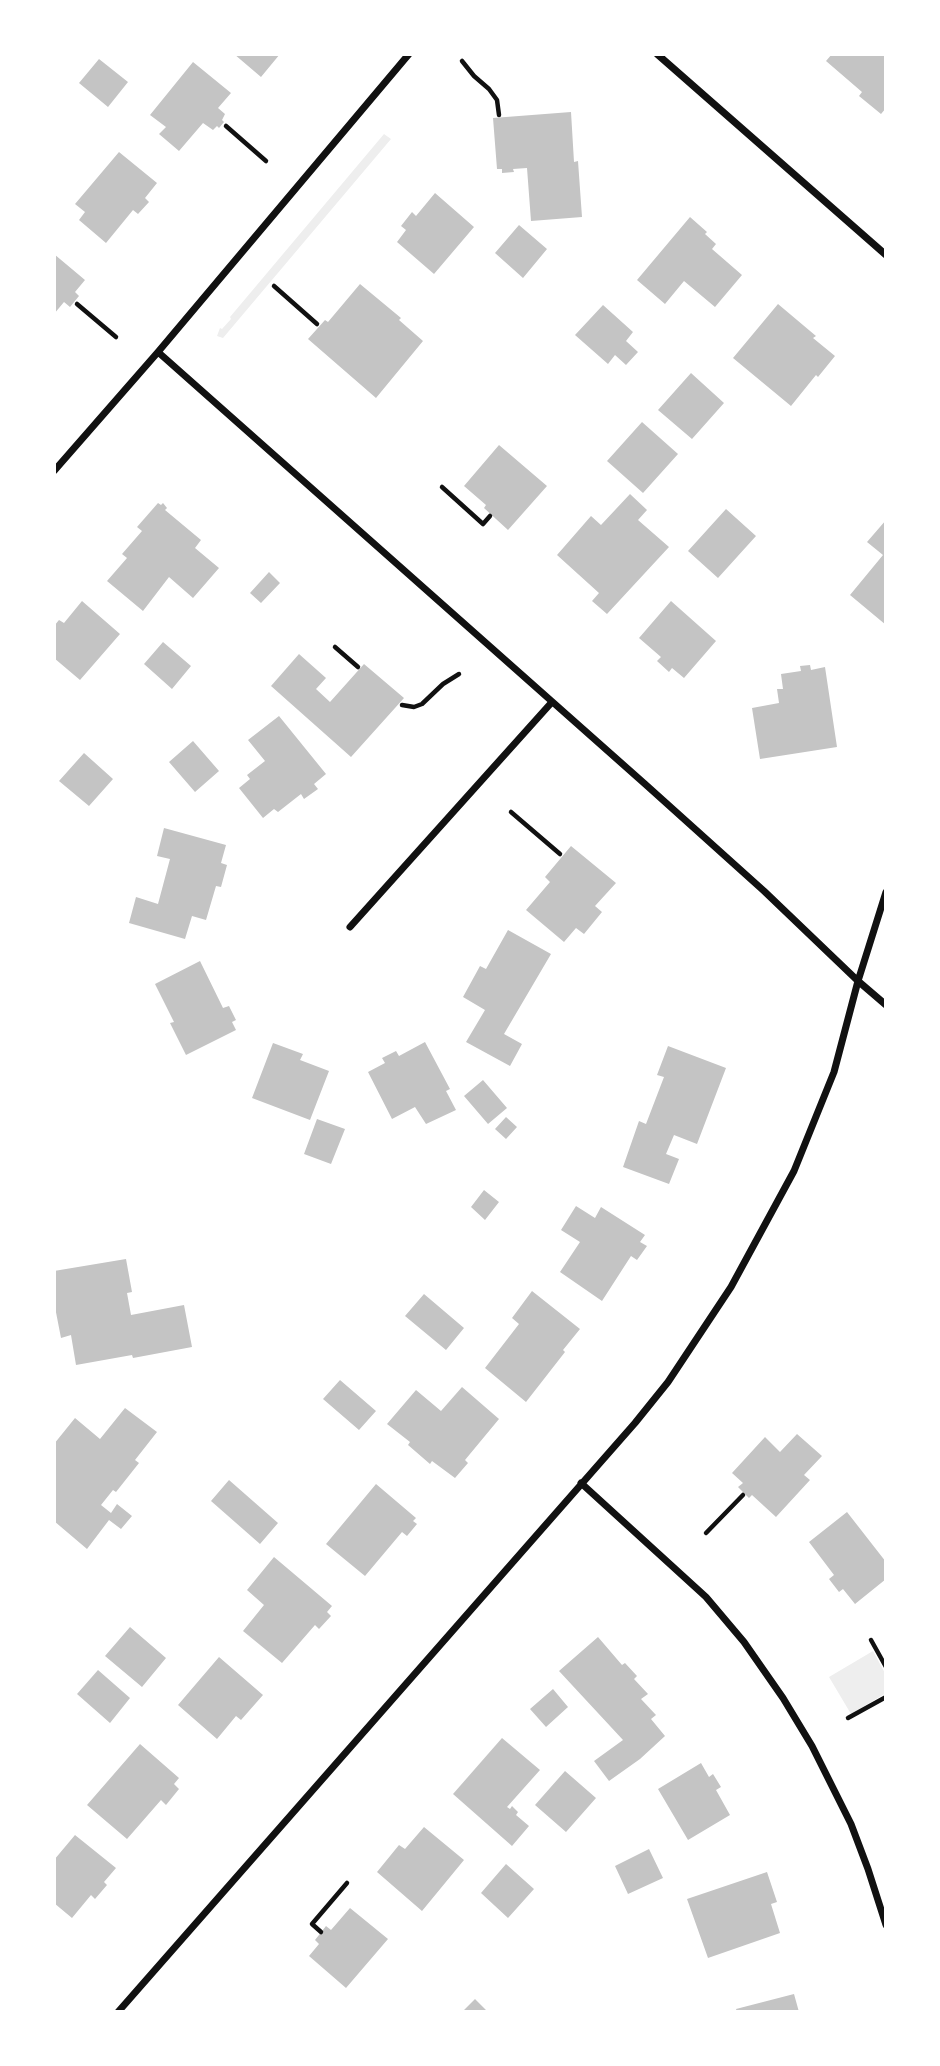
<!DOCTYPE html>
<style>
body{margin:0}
#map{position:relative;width:940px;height:2066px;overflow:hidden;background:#fff;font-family:Rubik,sans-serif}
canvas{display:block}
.frame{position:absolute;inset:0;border:56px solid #fff;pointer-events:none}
</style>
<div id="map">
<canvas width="940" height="2066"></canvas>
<div class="frame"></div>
</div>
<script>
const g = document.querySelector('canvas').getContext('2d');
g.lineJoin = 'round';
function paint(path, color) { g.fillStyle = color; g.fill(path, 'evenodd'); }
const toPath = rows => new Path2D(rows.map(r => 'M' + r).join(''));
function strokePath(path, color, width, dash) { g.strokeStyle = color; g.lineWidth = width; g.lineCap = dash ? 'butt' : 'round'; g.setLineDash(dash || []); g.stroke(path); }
paint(toPath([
 [384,134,391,139,223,338,217,336,220,328,222,329,231,319,230,317],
 [873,1651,886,1675,886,1693,851,1714,829,1677]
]), '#eee');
paint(toPath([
 [234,54,280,54,261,77],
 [832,54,886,54,886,108,881,114,859,96,862,92,826,61],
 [99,59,128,82,108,107,79,83],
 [193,62,231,93,218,108,225,114,222,120,224,122,219,128,217,126,213,130,203,123,179,151,159,134,166,127,150,115],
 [571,112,574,162,578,161,582,217,531,221,527,168,513,169,514,172,502,173,502,169,497,169,493,118],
 [119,152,157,183,145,198,149,202,138,214,133,210,106,243,79,220,85,212,75,204],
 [435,193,474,227,434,274,397,242,406,230,401,226,412,212,416,216],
 [690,217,707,232,705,234,716,244,712,249,742,275,715,307,684,281,665,304,637,280],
 [519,225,547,249,523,278,495,253],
 [54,254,85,280,75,292,79,296,70,307,64,302,54,314],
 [360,284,401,318,399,320,423,341,376,398,308,339,325,320,328,322],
 [778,304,816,336,813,338,835,356,818,377,816,375,791,406,733,358],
 [603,305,633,332,626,341,638,352,626,365,615,355,608,364,575,335],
 [691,373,724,403,692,439,658,410],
 [642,422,678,454,643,493,607,461],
 [499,445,547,486,508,530,484,508,486,505,464,486],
 [630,494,647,510,638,520,669,547,607,614,592,601,599,593,557,555,591,516,601,525],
 [158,503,161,505,163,503,167,508,165,510,201,540,195,548,219,568,193,598,169,577,143,611,107,581,127,558,122,554,142,531,137,527],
 [726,509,756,536,718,578,688,551],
 [886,520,886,625,850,595,883,555,867,542],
 [269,572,280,583,261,603,250,593],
 [82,601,120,634,80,680,54,658,54,626,59,620,64,623],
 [671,601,716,641,684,678,672,668,669,672,657,661,661,657,639,638],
 [163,642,191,666,172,689,144,664],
 [299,654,326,678,316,689,330,702,364,664,404,698,351,757,271,686],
 [810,665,811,670,825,667,837,747,760,759,752,708,779,703,777,689,783,689,781,674,801,671,800,666],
 [279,716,326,774,314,784,318,789,304,799,301,794,278,812,274,809,263,818,239,788,250,779,247,775,265,761,248,740],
 [193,741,219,771,195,792,169,762],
 [84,753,113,779,89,806,59,781],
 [164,828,226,845,221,863,227,865,221,887,216,886,206,920,192,916,185,939,129,923,136,897,158,904,170,859,157,856],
 [571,846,616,883,595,906,602,912,584,934,576,928,564,942,526,910,550,882,545,877],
 [508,930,551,954,504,1034,522,1044,510,1066,466,1042,485,1010,463,997,480,966,486,969],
 [200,961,223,1008,229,1006,236,1020,232,1022,236,1030,186,1055,170,1023,174,1022,155,984],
 [425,1042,450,1089,446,1091,456,1110,426,1124,415,1107,392,1119,368,1072,385,1063,382,1058,396,1051,399,1056],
 [273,1043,303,1054,300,1060,329,1071,310,1120,252,1098],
 [668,1046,726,1068,697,1144,674,1135,666,1154,679,1159,669,1184,623,1167,639,1121,646,1124,664,1077,657,1075],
 [483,1080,507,1108,488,1124,464,1096],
 [506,1117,517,1127,506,1139,495,1129],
 [317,1119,345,1129,331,1164,304,1154],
 [484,1190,499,1202,485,1220,471,1207],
 [576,1206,595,1218,601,1207,645,1235,640,1242,647,1246,637,1260,631,1256,602,1301,560,1272,580,1242,561,1230],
 [126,1259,132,1292,127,1293,131,1315,184,1305,192,1347,133,1358,132,1355,76,1365,71,1335,61,1338,54,1302,54,1271],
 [532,1291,580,1329,563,1350,565,1352,526,1402,485,1368,519,1324,512,1318],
 [424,1294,464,1328,446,1350,405,1316],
 [340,1380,376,1411,359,1430,323,1399],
 [462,1387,499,1419,465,1460,468,1463,455,1478,432,1461,430,1464,408,1445,410,1442,387,1424,416,1390,441,1411],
 [125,1408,157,1432,135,1460,139,1463,116,1492,113,1490,101,1505,111,1513,117,1504,132,1516,121,1529,109,1520,87,1549,54,1521,54,1444,75,1418,100,1439],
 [797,1434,822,1456,804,1475,810,1480,776,1517,752,1495,749,1498,738,1487,743,1483,732,1473,765,1437,780,1452],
 [229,1480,278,1523,260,1544,211,1501],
 [376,1484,416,1518,413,1521,417,1524,407,1536,402,1532,365,1576,326,1544],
 [847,1512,886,1562,886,1579,855,1604,843,1589,839,1592,829,1579,834,1575,809,1542],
 [274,1557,332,1606,327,1612,331,1616,319,1629,315,1625,282,1663,243,1631,264,1605,247,1590],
 [130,1627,166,1658,142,1687,105,1656],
 [598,1637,622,1665,625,1663,637,1676,634,1679,648,1694,641,1699,656,1715,651,1719,665,1736,640,1759,609,1781,594,1761,623,1740,559,1671],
 [219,1657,263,1695,241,1720,236,1716,217,1739,178,1705],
 [98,1670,130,1698,110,1723,77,1694],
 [553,1689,568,1707,546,1727,530,1709],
 [502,1738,540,1770,507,1807,510,1809,512,1806,518,1812,516,1815,529,1826,512,1846,453,1794],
 [140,1744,179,1778,174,1784,179,1789,166,1805,161,1800,127,1839,87,1805],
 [701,1763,709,1777,713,1774,721,1787,716,1790,730,1815,688,1840,658,1789],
 [565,1771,596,1798,566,1832,535,1805],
 [424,1827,464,1860,422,1911,377,1872,399,1845,405,1849],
 [75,1835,116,1868,104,1882,107,1885,95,1899,91,1895,72,1918,54,1903,54,1860],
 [649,1849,663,1878,628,1894,615,1866],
 [506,1864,534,1889,508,1918,481,1893],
 [767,1872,777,1902,771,1904,780,1933,708,1958,687,1899],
 [350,1908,388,1939,346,1988,309,1956,319,1944,315,1940,326,1926,331,1930],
 [794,1994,799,2012,737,2012,736,2009],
 [475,1999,488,2012,462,2012]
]), '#c4c4c4');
strokePath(toPath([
 [462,61,474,76,489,89,497,100,499,115],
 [226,126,266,161],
 [274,286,317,324],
 [77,304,116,337],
 [442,487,483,524,490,516],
 [335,647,358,667],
 [402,705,414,707,422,704,443,684,459,674],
 [511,812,560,854],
 [706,1533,743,1495],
 [871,1640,886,1667],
 [848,1718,886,1697],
 [321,1932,312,1924,347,1883]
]), '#111', 4.5);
strokePath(toPath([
 [657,54,886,255],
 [158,352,645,784,764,891,858,981,886,1005],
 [54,471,158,352,409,54],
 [350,927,552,702],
 [581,1483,706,1597,744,1642,783,1698,812,1746,851,1824,868,1869,886,1925],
 [118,2012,635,1423,668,1382,731,1287,794,1171,834,1072,858,981,886,892]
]), '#111', 7);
</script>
